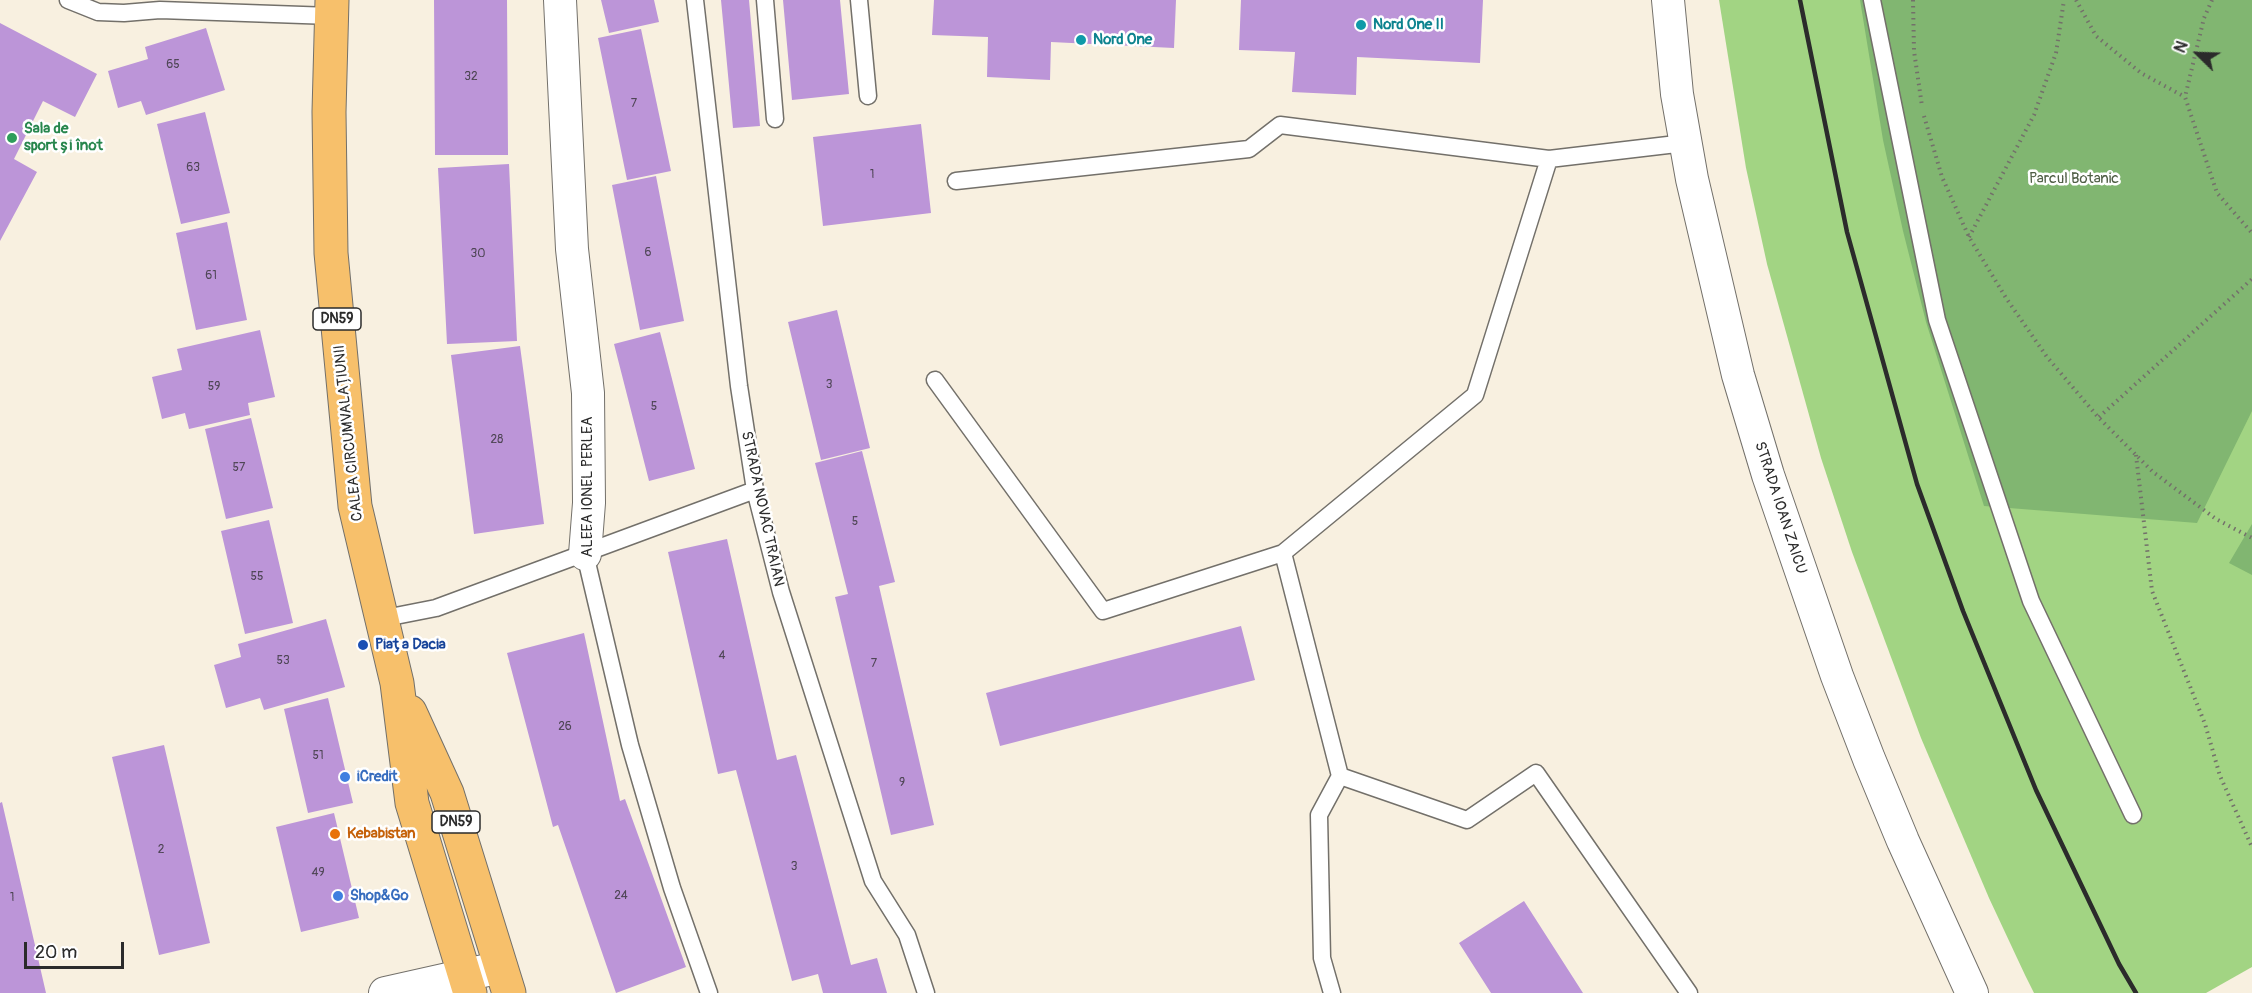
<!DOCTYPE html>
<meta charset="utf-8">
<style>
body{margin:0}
#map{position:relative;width:2252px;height:993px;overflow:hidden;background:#f8f0e0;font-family:Pangolin,sans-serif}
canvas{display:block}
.north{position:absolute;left:2168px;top:24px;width:60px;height:60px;-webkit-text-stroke:4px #fff;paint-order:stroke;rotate:293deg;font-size:16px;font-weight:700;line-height:24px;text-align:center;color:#2b2b2b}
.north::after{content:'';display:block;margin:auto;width:21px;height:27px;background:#2b2b2b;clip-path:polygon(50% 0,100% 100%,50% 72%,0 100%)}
.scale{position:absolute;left:24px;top:942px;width:100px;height:27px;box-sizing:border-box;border:3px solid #2b2b2b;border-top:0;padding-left:8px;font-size:18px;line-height:21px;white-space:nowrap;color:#2b2b2b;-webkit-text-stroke:4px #fff;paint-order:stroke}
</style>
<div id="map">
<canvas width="2252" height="993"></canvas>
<div class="north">N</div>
<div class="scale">20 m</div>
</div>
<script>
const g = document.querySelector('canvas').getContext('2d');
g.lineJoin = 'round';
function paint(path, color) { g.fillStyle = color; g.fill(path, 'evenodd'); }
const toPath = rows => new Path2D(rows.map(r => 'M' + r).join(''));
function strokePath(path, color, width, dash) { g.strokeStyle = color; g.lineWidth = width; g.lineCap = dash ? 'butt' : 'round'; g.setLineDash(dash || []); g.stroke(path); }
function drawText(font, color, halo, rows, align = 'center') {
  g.font = font + ' Pangolin,sans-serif'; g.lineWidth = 5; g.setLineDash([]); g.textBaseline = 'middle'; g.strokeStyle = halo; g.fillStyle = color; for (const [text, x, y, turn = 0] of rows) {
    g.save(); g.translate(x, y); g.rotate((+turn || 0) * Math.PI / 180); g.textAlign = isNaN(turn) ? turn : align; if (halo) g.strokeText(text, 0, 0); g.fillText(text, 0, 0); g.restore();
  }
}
paint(toPath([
 [1719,0,2252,0,2252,967,2206,993,2034,993,2025,975,1989,898,1921,738,1852,552,1821,458,1767,264,1746,168]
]), '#a2d483');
paint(toPath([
 [1860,0,2252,0,2252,411,2197,523,1984,506,1926,322,1903,231,1883,140],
 [2252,524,2252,575,2229,563]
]), '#81b671');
paint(toPath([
 [434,0,507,0,508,155,435,155],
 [601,0,654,0,659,22,609,33],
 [721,0,749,0,760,126,733,128],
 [783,0,840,0,849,94,792,100],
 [934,0,1176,0,1174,48,1051,42,1050,80,987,77,988,37,932,35],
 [1241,0,1483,0,1480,63,1357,57,1356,95,1292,92,1295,52,1239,50],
 [0,23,97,74,75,117,43,101,14,159,37,172,0,241],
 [206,28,225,90,146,115,141,101,118,108,108,71,148,59,145,47],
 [641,29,671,171,627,180,598,38],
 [205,112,230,213,181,224,157,124],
 [921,124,931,213,823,226,813,137],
 [509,164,517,341,447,344,438,168],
 [656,176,684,321,640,330,612,185],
 [227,222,247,320,196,330,176,233],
 [837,310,870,448,821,460,788,322],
 [260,330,275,397,248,403,250,415,189,429,185,413,162,419,152,377,182,370,177,349],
 [660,332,695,469,649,481,614,344],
 [520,346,544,524,474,534,451,355],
 [251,418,273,508,226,519,205,429],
 [862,451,895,582,879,586,934,825,891,835,835,597,848,594,815,463],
 [269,520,293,623,245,634,221,531],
 [727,539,777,760,796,755,851,965,877,958,887,993,823,993,818,974,792,981,736,770,718,774,668,552],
 [326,619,345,687,264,710,260,698,226,708,214,665,241,657,238,644],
 [1241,626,1255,680,1000,746,986,693],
 [584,633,620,801,625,799,686,967,616,993,558,825,553,827,507,653],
 [328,698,353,803,308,813,284,709],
 [164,745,210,943,159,955,112,757],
 [2,802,46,993,0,993,0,803],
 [334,813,359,918,301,932,276,827],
 [1524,901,1583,993,1491,993,1459,943]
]), '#bc95d8');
const lane = toPath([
 [68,0,98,12,124,13,160,10,331,16],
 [695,0,739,386,755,490,781,592,873,881,907,935,926,993],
 [765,0,775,119],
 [859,0,868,96],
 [1872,0,1937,320,2031,601,2133,815],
 [956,181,1249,149,1280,125,1549,159],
 [935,380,1103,611,1283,553,1475,395,1549,159,1685,143],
 [1283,553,1340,776,1319,815,1322,958,1332,993],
 [585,554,630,745,672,888,709,993],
 [380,619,436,608,755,490],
 [1340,776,1467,820,1536,773,1689,993]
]);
const street = toPath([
 [560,0,572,249,588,393,589,503,585,554],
 [1668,0,1677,94,1692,179,1738,375,1768,475,1837,676,1869,759,1903,841,1972,993],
 [385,993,501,967]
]);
const primary = toPath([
 [332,0,329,112,331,253,355,506,397,683,412,803,470,993],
 [410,712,447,793,509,993]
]);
strokePath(lane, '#73706a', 19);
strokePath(street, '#73706a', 34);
strokePath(primary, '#73706a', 35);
strokePath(toPath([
 [1913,0,1914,51,1922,106],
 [2076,0,2096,36,2141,73,2185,97],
 [2212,0,2204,18,2185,97,2217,193,2252,233],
 [1924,116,1942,177,1969,237,2006,298,2047,357,2098,417,2153,472,2216,519,2252,538],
 [1969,237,2034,115,2056,53,2064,0],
 [2099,417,2252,279],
 [2136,455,2152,591,2205,724,2220,776,2252,847]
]), '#73706a', 4, [1.5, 4.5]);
strokePath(lane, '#fff', 16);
strokePath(street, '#fff', 32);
strokePath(primary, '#f7c06b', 33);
strokePath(toPath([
 [1800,0,1847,232,1917,484,1963,611,2036,790,2119,964,2136,993]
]), '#2b2b2b', 4.5);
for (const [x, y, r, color] of [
 [1361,25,6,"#0f9aa8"],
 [1081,40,6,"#0f9aa8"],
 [12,138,6,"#2e9e5b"],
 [363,645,6,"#1a4fb4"],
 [345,777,6,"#3f7fe0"],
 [335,834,6,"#e8710a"],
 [338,896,6,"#3f7fe0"]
]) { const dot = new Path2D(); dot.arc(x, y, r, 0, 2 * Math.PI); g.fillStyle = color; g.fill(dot); strokePath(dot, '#fff', 2); }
drawText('12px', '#4f4656', null, [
 ["65",173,65],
 ["32",471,77],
 ["7",634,104],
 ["63",193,168],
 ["1",872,175],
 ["6",648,253],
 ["30",478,254],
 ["61",211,276],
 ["3",829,385],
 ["59",214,387],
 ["5",654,407],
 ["28",497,440],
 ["57",239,468],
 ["5",855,522],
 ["55",257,577],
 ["4",722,656],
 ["53",283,661],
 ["7",874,664],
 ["26",565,727],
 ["51",318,756],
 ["9",902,783],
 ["2",161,850],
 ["3",794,867],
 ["49",318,873],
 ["24",621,896],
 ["1",12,898]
]);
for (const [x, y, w] of [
 [337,319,48],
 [456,822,48]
]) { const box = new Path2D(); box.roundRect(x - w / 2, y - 11, w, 22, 4.5); g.fillStyle = '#fff'; g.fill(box); strokePath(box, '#2b2b2b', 1.5); }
drawText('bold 14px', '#2b2b2b', null, [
 ["DN59",337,319],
 ["DN59",456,822]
]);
drawText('bold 15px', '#0d838f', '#fff', [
 ["Nord One II",1373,25],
 ["Nord One",1093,40]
], 'left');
drawText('bold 15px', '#27864d', '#fff', [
 ["Sala de",24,129],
 ["sport și înot",24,146]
], 'left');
drawText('15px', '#4f5e45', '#fff', [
 ["Parcul Botanic",2074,179]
]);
drawText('15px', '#2b2b2b', '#fff', [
 ["CALEA CIRCUMVALAȚIUNII",349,433,-96],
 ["ALEEA IONEL PERLEA",588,487,-90],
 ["STRADA IOAN ZAICU",1780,508,72],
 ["STRADA NOVAC TRAIAN",762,509,78]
]);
drawText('bold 15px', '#164399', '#fff', [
 ["Piața Dacia",375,645]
], 'left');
drawText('bold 15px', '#366cbe', '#fff', [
 ["iCredit",357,777],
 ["Shop&Go",350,896]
], 'left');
drawText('bold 15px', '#c56008', '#fff', [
 ["Kebabistan",347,834]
], 'left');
</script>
